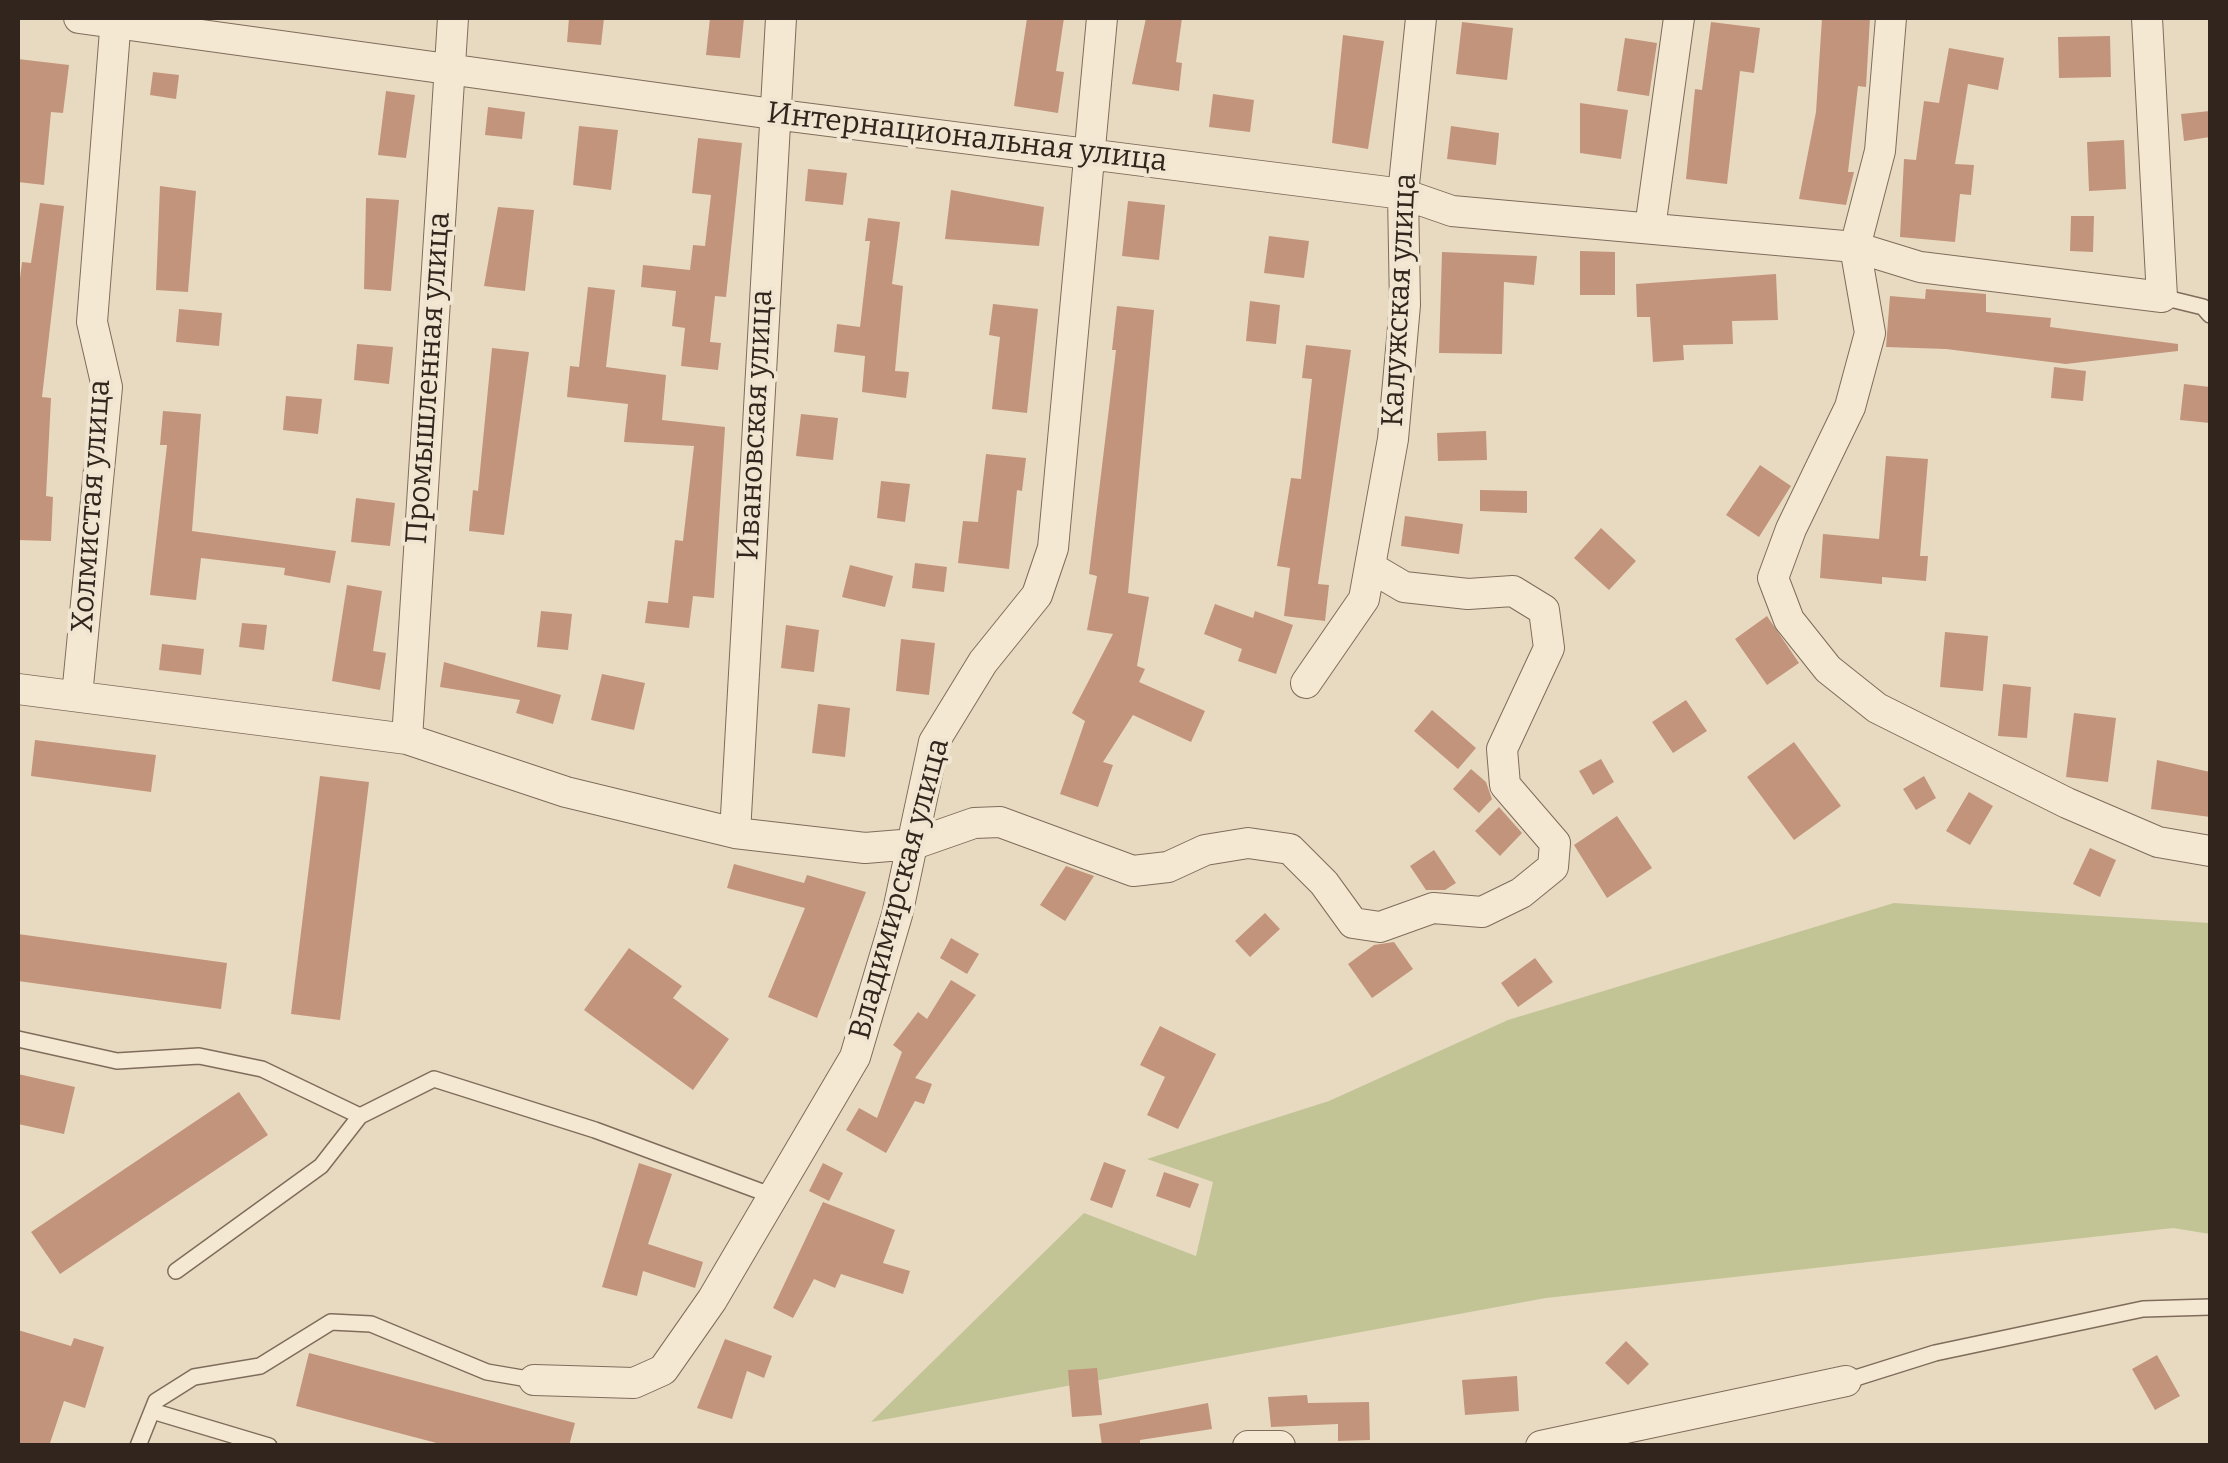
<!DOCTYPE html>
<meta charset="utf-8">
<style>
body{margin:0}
#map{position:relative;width:2228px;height:1463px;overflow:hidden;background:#e8dac1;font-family:Bitter,serif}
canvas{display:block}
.frame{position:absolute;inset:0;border:20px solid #31251d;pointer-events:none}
</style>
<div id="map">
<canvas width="2228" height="1463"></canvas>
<div class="frame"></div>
</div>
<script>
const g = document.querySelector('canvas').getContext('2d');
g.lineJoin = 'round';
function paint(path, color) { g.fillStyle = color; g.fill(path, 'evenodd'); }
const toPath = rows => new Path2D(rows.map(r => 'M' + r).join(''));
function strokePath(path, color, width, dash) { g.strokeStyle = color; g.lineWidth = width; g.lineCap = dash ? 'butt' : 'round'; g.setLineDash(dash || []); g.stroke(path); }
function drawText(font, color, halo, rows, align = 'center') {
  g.font = font + ' Bitter,serif'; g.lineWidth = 8; g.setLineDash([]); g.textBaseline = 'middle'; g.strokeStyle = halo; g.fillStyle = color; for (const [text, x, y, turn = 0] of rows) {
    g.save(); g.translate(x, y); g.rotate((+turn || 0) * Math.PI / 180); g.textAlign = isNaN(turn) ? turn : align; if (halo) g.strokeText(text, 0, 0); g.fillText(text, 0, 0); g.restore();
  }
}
paint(toPath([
 [1894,903,2210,923,2210,1234,2173,1228,1546,1298,871,1422,1084,1213,1196,1256,1213,1182,1147,1159,1329,1101,1508,1020]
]), '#c2c496');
paint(toPath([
 [569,18,604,18,601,45,567,42],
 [710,18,744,18,740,58,706,55],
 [1027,18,1064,18,1056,71,1064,72,1058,113,1014,106],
 [1146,18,1182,18,1176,62,1182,63,1179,91,1132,84],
 [1822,18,1870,18,1866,87,1858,86,1848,172,1854,172,1846,205,1799,199,1816,112],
 [1462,22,1513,28,1507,80,1456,74],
 [1711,22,1760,28,1754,73,1740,71,1727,184,1686,179,1695,89,1702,90],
 [1343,35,1384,41,1368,149,1332,143],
 [2110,36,2111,77,2059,78,2058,37],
 [1625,38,1657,43,1649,96,1617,91],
 [1949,48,2004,58,1998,90,1968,84,1955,164,1974,165,1971,195,1960,194,1955,242,1900,237,1904,159,1916,160,1924,101,1939,103],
 [18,59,69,65,63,113,51,112,44,185,18,182],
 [153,72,179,75,176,99,150,95],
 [386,91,415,95,406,158,378,155],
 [1213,94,1254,100,1250,132,1209,127],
 [1580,103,1628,110,1621,159,1580,153],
 [488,107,525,112,522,139,485,135],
 [2210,111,2210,137,2184,141,2181,114],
 [579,126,618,130,611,190,573,185],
 [1451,126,1499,133,1496,165,1447,159],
 [698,138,742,143,726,297,715,296,710,342,721,343,718,370,681,366,685,328,672,326,676,291,641,287,643,265,690,270,693,245,705,246,711,195,692,193],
 [2124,140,2126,189,2089,191,2087,142],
 [808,169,847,173,843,205,805,201],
 [160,186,196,191,188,292,156,290],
 [951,190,1044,207,1039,246,945,239],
 [366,198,399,200,391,291,364,289],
 [1128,201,1165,205,1159,260,1122,256],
 [40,203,64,206,42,397,51,398,46,496,53,497,51,541,18,540,18,295,22,262,31,263],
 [498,207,534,210,525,291,484,286],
 [2071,216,2094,216,2093,252,2070,251],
 [868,218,900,222,892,284,903,286,895,371,909,372,906,398,862,392,865,356,834,352,837,324,860,327,870,241,865,241],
 [1269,236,1309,241,1304,278,1264,273],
 [1580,251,1615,252,1615,295,1580,295],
 [1442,252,1537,256,1534,285,1504,282,1502,354,1439,353],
 [1776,274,1778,320,1732,321,1733,344,1683,345,1684,360,1653,362,1650,317,1637,317,1636,284],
 [588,287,615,290,606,367,666,375,662,420,725,427,714,598,693,596,689,628,645,623,648,601,668,603,675,540,683,541,694,446,624,442,628,404,567,397,570,366,579,367],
 [1926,289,1986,294,1986,312,2051,318,2050,327,2178,344,2178,351,2066,364,1946,349,1886,347,1890,296,1925,299],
 [1250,301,1280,305,1276,344,1246,341],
 [993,304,1038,309,1027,413,992,409,1000,337,989,335],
 [1117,306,1154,310,1128,593,1149,597,1137,666,1145,669,1139,682,1205,711,1191,742,1133,715,1103,762,1113,765,1098,807,1060,794,1085,721,1072,713,1113,634,1087,630,1097,576,1089,574,1116,350,1112,350],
 [179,309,222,313,219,346,176,342],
 [357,344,393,347,389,384,354,380],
 [1306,345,1351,350,1318,584,1329,585,1325,621,1284,616,1290,568,1277,566,1291,478,1301,479,1312,379,1302,378],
 [492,348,529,352,504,535,469,531,473,490,478,491],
 [2054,367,2086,371,2083,401,2051,398],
 [2184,384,2210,387,2210,423,2180,420],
 [286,396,322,399,318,434,283,430],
 [163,411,201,414,192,531,336,551,330,583,284,575,285,568,201,558,196,600,150,595,167,445,160,445],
 [801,414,838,418,833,460,796,456],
 [1486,431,1487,460,1438,461,1437,433],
 [986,454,1026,458,1022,491,1017,490,1009,569,958,563,963,521,978,522],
 [1886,456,1928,459,1920,556,1928,556,1926,581,1882,577,1882,584,1820,578,1823,534,1879,539],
 [1760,465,1791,486,1759,537,1726,515],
 [881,481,910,484,905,522,877,518],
 [1480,490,1527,491,1527,513,1480,511],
 [356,498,395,503,390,546,351,542],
 [1405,516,1463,524,1459,554,1401,546],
 [1601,528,1636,561,1609,590,1574,558],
 [915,563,947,567,944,592,912,588],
 [850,565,893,576,885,607,842,597],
 [347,585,382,591,373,651,386,653,380,690,332,681],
 [1215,604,1253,618,1255,611,1293,625,1276,674,1238,661,1242,649,1204,634],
 [541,611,572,614,568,650,537,647],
 [1767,616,1799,663,1767,685,1735,639],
 [242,623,267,625,264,650,239,647],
 [786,625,819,630,814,672,781,668],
 [1945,632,1988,636,1983,691,1940,687],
 [901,639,935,643,929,695,896,691],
 [162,644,204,649,201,675,159,670],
 [444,662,561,695,553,724,516,713,520,700,440,687],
 [602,674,645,683,634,730,591,720],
 [2003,684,2031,687,2027,738,1998,736],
 [1686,700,1707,731,1673,753,1652,722],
 [818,704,850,708,845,757,812,753],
 [1432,710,1476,748,1458,769,1414,731],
 [2074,713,2116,718,2108,782,2066,777],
 [35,740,156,755,151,792,31,776],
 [1794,742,1841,806,1794,840,1747,777],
 [1601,759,1614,782,1593,795,1579,771],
 [2157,760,2210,772,2210,817,2151,809],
 [1471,769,1486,782,1492,799,1479,813,1453,789],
 [320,776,369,782,340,1020,291,1014],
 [1924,776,1936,798,1916,810,1903,789],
 [1969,792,1993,806,1970,845,1946,831],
 [1499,807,1522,833,1500,856,1475,831],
 [1617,816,1652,868,1607,898,1574,845],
 [2090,848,2116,860,2100,897,2073,884],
 [1434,850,1456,883,1445,890,1426,890,1410,866],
 [734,864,804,883,807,875,866,892,817,1018,768,997,805,908,727,888],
 [1066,866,1094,876,1065,921,1040,905],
 [1265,913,1280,929,1250,957,1235,941],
 [18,934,227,963,221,1009,18,981],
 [951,938,979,954,967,974,940,958],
 [1394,942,1413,969,1372,998,1348,964,1374,945],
 [629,948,682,986,673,998,729,1039,693,1090,584,1010],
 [1535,958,1553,982,1518,1007,1501,983],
 [951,980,976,995,915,1078,932,1084,924,1104,915,1101,886,1153,846,1130,859,1108,877,1118,902,1052,893,1045,918,1012,927,1019],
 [1160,1026,1216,1054,1178,1129,1147,1115,1165,1077,1140,1065],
 [18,1074,75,1087,64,1134,18,1124],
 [239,1092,268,1135,60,1274,31,1232],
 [1104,1162,1126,1170,1112,1208,1090,1200],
 [639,1163,672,1174,648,1244,703,1262,695,1288,643,1271,637,1296,602,1287],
 [823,1163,843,1173,829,1201,809,1191],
 [1164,1172,1199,1184,1190,1208,1156,1196],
 [823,1202,895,1230,883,1263,910,1271,903,1294,841,1274,835,1288,814,1279,793,1318,773,1308],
 [18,1330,71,1346,74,1338,104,1347,85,1408,64,1401,49,1446,18,1446],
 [725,1339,772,1356,764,1378,747,1371,732,1419,697,1408],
 [1626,1341,1649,1364,1628,1385,1605,1363],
 [309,1353,575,1423,569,1446,448,1446,296,1406],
 [2157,1355,2180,1396,2155,1410,2132,1369],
 [1097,1368,1102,1415,1072,1417,1068,1370],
 [1517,1376,1519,1411,1465,1415,1462,1380],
 [1307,1395,1308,1403,1369,1402,1370,1440,1338,1441,1338,1424,1271,1427,1268,1397],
 [1208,1403,1212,1429,1140,1440,1140,1446,1102,1446,1099,1424]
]), '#c2947b');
const service = toPath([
 [2162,297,2203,307,2210,315],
 [18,1039,117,1061,199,1056,262,1069,360,1116],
 [176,1271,321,1166,360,1116,434,1079,595,1130,773,1196],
 [1846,1381,1935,1353,2143,1309,2210,1307],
 [152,1411,269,1446],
 [138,1446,156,1401,194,1377,260,1366,331,1322,371,1324,487,1372,534,1380]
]);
const minor = toPath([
 [79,18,773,114,1403,194,1452,211,1855,247,1920,267,2162,297,2147,18],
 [1891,18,1880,151,1855,247,1870,333,1850,407,1791,529,1773,578,1789,620,1828,669,1877,708,2067,803,2158,842,2210,851],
 [1650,228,1679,18],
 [1306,683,1364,599,1393,439,1405,305,1403,194,1421,18],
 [18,689,407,739,566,792,735,833,865,848,914,844,974,823,1000,822,1133,871,1168,867,1205,850,1248,843,1290,849,1324,883,1353,923,1380,927,1433,908,1482,912,1521,893,1553,867,1555,843,1505,785,1502,749,1549,648,1544,610,1513,591,1468,594,1404,587,1370,567],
 [77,696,107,387,92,322,116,18],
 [407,739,453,18],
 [735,833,781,18],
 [534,1380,634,1383,663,1370,712,1300,855,1057,897,915,934,742,983,662,1037,595,1053,548,1102,18],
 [1248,1446,1280,1446],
 [1541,1446,1846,1381]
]);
strokePath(service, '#7f6c5b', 18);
strokePath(minor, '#7f6c5b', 32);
strokePath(service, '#f4e8d3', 15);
strokePath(minor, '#f4e8d3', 30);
drawText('30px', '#31251d', '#f0e5d0', [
 ["Интернациональная улица",967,138,7],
 ["Калужская улица",1400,300,-87],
 ["Промышленная улица",429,378,-86],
 ["Ивановская улица",756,425,-87],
 ["Холмистая улица",92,506,-86],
 ["Владимирская улица",900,889,-75]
]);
</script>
